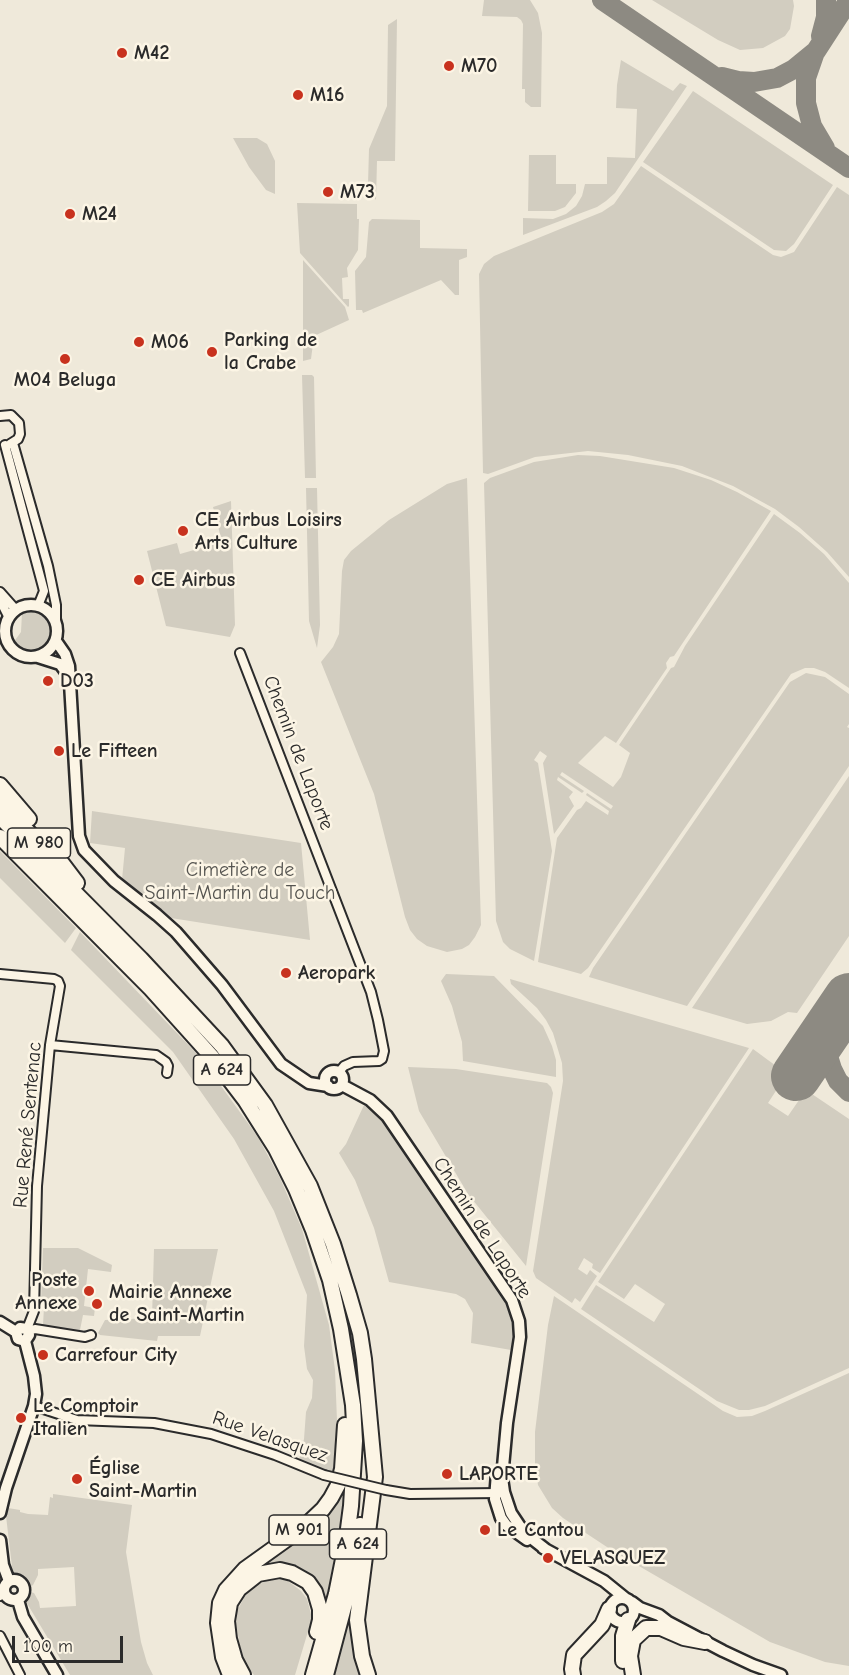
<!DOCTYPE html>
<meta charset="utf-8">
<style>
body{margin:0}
#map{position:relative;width:849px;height:1675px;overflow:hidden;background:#efe9da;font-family:"Comic Neue",sans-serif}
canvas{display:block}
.scale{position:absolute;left:12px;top:1636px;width:111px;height:27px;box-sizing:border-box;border:3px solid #2b2b2b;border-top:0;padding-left:8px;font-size:18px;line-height:21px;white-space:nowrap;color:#2b2b2b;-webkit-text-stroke:4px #fcf5e5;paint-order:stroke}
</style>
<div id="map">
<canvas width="849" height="1675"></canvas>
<div class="scale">100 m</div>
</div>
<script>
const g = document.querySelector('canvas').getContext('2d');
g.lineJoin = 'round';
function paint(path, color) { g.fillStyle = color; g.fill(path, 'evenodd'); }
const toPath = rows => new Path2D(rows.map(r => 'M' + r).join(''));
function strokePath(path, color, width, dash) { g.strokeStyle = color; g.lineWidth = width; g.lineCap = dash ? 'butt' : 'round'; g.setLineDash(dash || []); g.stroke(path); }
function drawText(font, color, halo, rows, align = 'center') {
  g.font = font + ' "Comic Neue",sans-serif'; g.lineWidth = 5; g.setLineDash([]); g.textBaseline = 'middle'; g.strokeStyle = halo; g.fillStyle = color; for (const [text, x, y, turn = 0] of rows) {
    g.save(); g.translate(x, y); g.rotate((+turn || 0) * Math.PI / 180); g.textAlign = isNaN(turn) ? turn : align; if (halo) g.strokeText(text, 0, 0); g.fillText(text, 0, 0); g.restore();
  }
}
paint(toPath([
 [484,0,530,0,538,13,542,33,541,107,531,107,525,102,525,89,522,89,523,24,521,20,517,17,482,16],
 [652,0,793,0,794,6,790,29,785,36,763,48,740,50,718,40],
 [397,19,395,161,377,161,376,200,371,193,368,184,369,149,387,106,388,25],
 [621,60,673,91,680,83,687,86,615,193,606,201,597,207,523,235,523,218,553,219,566,214,576,206,582,196,585,184,607,184,607,157,635,158,637,109,616,108,617,85],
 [693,91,833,185,794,244,786,251,774,250,643,162],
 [233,138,257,138,267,144,275,161,275,194,266,190,249,167],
 [529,155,556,155,556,184,576,184,576,193,565,207,555,211,528,211],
 [641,166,773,255,781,257,794,252,837,187,849,195,849,577,827,552,799,527,775,509,733,486,682,466,628,455,588,451,535,457,488,474,483,473,479,274,484,264,494,256,602,212,614,204],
 [297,203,357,204,357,219,359,219,358,250,347,268,348,277,342,278,343,299,349,299,349,306,348,307,300,253],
 [372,219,420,220,420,248,467,249,467,257,459,260,459,295,455,295,441,280,363,313,362,310,356,310,355,271,366,257,369,222],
 [303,260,345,307,349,320,314,336,311,359,303,361],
 [302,375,312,375,314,377,316,478,305,478],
 [578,455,600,456,674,468,711,480,737,492,771,511,674,656,670,657,666,663,667,668,616,743,605,736,578,763,613,787,621,777,630,753,619,745,671,668,674,667,685,646,774,514,800,533,824,554,849,583,849,688,825,672,814,668,805,668,791,674,588,968,581,974,538,962,557,838,577,810,581,808,586,801,608,815,609,811,586,795,587,793,611,809,613,806,562,772,560,775,584,791,582,793,558,777,557,780,573,792,569,797,574,806,554,834,543,763,547,756,540,751,534,760,538,763,552,851,534,961,510,949,503,942,496,921,484,483,490,478,534,462],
 [467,478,481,925,475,937,469,945,462,949,447,952,427,946,417,939,410,930,405,917,374,794,321,662,333,647,339,634,342,571,344,560,351,551,389,520,447,484],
 [306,488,317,488,320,625,317,648,309,621],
 [231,501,235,625,230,637,166,626,147,551,177,543,180,554,222,542,213,507],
 [30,610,44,613,52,624,54,631,53,638,44,649,31,653,24,651,13,643,21,632,22,613],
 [806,673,825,677,849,694,849,724,847,727,849,728,849,766,687,1006,589,977,593,968,790,682],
 [849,776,849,936,797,1013,788,1012,771,1021,747,1024,692,1008],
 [92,811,301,843,310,940,171,918,122,880,125,848,90,843],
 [0,851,76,928,65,943,0,878],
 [80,932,200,1057,258,1137,280,1178,302,1229,329,1325,335,1370,337,1421,333,1472,299,1460,304,1439,306,1412,312,1398,313,1380,307,1369,304,1346,307,1295,274,1211,234,1139,173,1052,71,950],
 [446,974,494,976,543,1026,552,1046,556,1060,556,1077,463,1061,462,1042,452,1006,441,981],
 [510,979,749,1048,600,1273,592,1268,593,1264,584,1258,578,1269,587,1275,590,1270,597,1276,580,1302,575,1298,572,1303,536,1278,533,1271,563,1081,562,1063,553,1033,546,1020,537,1008,511,984],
 [753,1049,787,1074,768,1103,788,1116,806,1090,849,1119,849,1368,765,1406,749,1410,739,1410,717,1401,581,1309,596,1285,654,1322,665,1304,635,1284,624,1299,598,1282],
 [408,1067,456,1069,547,1083,551,1087,553,1093,526,1266,468,1194,419,1111],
 [364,1105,383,1121,505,1300,511,1316,514,1330,511,1350,471,1343,473,1313,465,1299,456,1294,389,1282,374,1228,355,1180,339,1153,346,1144],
 [43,1248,78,1248,112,1265,111,1272,88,1269,84,1306,95,1308,94,1316,83,1315,80,1330,74,1331,43,1325,44,1307,41,1304],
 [154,1249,218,1249,200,1336,158,1336,157,1341,100,1335,98,1333,105,1320,152,1318],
 [554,1296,723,1411,737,1417,752,1416,765,1411,849,1373,849,1666,825,1662,770,1642,613,1551,563,1518,552,1508,538,1485,535,1465,535,1432,548,1325],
 [343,1486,346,1488,342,1519,325,1605,320,1592,264,1567,264,1561],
 [53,1494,132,1505,126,1552,141,1642,147,1663,153,1675,70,1675,25,1600,30,1592,34,1593,39,1602,40,1608,76,1606,74,1567,38,1569,38,1575,33,1585,30,1587,13,1575,6,1516,8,1508,20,1510,20,1512,28,1514,48,1515,50,1497,53,1498],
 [279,1579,288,1581,301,1591,307,1599,312,1618,295,1675,254,1675,247,1667,242,1657,236,1624,237,1611,245,1596,256,1586,268,1580],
 [351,1617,353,1644,361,1675,332,1675]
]), '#d2cdc0');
strokePath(toPath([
 [602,0,849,168],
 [821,36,826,17,826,0],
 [815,52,806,78,806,103,812,126,825,148],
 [722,77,738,81,754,82,777,78,794,69,816,51,849,0],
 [822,1037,832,1069,838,1081,849,1092]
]), '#8d8a82', 20);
strokePath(toPath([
 [796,1076,849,998]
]), '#8d8a82', 50);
const street = toPath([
 [0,416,11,415,19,423,20,434,18,439,10,444],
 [13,443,48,566,56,605,56,624],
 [5,445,44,591,38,606],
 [0,592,16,610],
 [0,600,9,618],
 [240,653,371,992,378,1020,384,1051,382,1059,379,1061,353,1062,344,1066,339,1072],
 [0,974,54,979,58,981,60,986,50,1045,37,1186,34,1311,27,1329],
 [50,1045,156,1055,166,1062,168,1066,167,1073],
 [29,1331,35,1329,85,1337,91,1335],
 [34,1406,77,1420,154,1423,211,1434,275,1455,324,1475],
 [386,1490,410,1494,500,1493],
 [0,1596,4,1594],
 [0,1636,20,1675]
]);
const secondary = toPath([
 '5 631a26 26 0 1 1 52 0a26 26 0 1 1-52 0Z',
 [56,641,65,654,69,666,79,836,84,850,114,881,157,915,176,932,222,985,281,1064,309,1083,328,1086],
 [38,657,60,664,69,676],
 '325 1080a9 9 0 1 1 18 0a9 9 0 1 1-18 0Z',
 [342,1085,370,1100,387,1116,512,1300,519,1321,520,1337,507,1423,502,1478,504,1492,511,1513,519,1525,526,1534,549,1552],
 [0,1322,16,1332,18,1339,25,1341,34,1376,36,1394,34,1406,6,1488,0,1513],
 [16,1332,20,1328,27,1329,29,1335,25,1341],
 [497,1473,495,1499,501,1518,506,1525,527,1540],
 [0,1540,3,1565,9,1581],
 [543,1548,604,1581,625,1598],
 '4 1590a10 10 0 1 1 20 0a10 10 0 1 1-20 0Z',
 '610 1610a12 12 0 1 1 24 0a12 12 0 1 1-24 0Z',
 [18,1600,23,1617,57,1675],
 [632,1602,640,1608,659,1615,668,1622,723,1651,753,1665,781,1675]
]);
const highway = toPath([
 [0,785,29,819],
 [0,802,57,862],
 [0,817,141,959,222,1046,265,1105,310,1186,333,1244,349,1295,360,1333,364,1359,375,1477,357,1620,362,1656,368,1675],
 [0,837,151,989,213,1058,245,1100,276,1149,296,1189,313,1230,330,1280,341,1329,353,1405,355,1441,351,1506,346,1544,336,1594,313,1675],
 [55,854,77,883],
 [623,1661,623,1636,628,1620],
 [230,1675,223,1657,218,1623,220,1603,226,1590,245,1569,305,1526,323,1509,331,1498,338,1485,342,1469,345,1425],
 [243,1675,235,1660,229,1639,227,1621,230,1603,239,1589,258,1574,280,1570,292,1573,308,1582,315,1592,320,1609,320,1620,317,1632],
 [326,1675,347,1596,360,1525],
 [573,1675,572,1669,574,1655,602,1625,609,1609],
 [633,1675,630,1656,633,1640,646,1628,661,1628,684,1638,705,1642]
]);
strokePath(street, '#2b2b2b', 12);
strokePath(secondary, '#2b2b2b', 15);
strokePath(highway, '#2b2b2b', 18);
strokePath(street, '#fcf5e5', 8);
strokePath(secondary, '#fcf5e5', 10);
strokePath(highway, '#fcf5e5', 14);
const streetBridge = toPath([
 [324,1475,386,1490]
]);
strokePath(streetBridge, '#2b2b2b', 12, []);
strokePath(streetBridge, '#fcf5e5', 8);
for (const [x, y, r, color] of [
 [122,53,6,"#c8321e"],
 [449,66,6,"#c8321e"],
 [298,95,6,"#c8321e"],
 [328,192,6,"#c8321e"],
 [70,214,6,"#c8321e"],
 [139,342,6,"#c8321e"],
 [212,352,6,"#c8321e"],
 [65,359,6,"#c8321e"],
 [183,531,6,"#c8321e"],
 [139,580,6,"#c8321e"],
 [48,681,6,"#c8321e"],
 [59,751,6,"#c8321e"],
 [286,973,6,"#c8321e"],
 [89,1291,6,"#c8321e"],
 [97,1304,6,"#c8321e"],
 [43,1355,6,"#c8321e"],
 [21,1418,6,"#c8321e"],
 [447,1474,6,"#c8321e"],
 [77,1479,6,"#c8321e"],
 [485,1530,6,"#c8321e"],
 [548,1558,6,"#c8321e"]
]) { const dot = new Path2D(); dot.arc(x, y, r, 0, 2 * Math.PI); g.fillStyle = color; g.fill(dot); strokePath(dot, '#fcf5e5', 2); }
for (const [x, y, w] of [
 [39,843,63],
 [222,1070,57],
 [299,1530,60],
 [358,1544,57]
]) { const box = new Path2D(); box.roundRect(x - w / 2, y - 15, w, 30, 4.5); g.fillStyle = '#fcf5e5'; g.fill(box); strokePath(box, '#2b2b2b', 1.5); }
drawText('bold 18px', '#2b2b2b', null, [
 ["M 980",39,843],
 ["A 624",222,1070],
 ["M 901",299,1530],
 ["A 624",358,1544]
]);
drawText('bold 20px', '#2b2b2b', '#fcf5e5', [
 ["M42",134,53],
 ["M70",461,66],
 ["M16",310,95],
 ["M73",340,192],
 ["M24",82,214],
 ["Parking de",224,340],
 ["la Crabe",224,363],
 ["M06",151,342],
 ["M04 Beluga",65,380,"center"],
 ["CE Airbus Loisirs",195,520],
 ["Arts Culture",195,543],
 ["CE Airbus",151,580],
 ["D03",60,681],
 ["Le Fifteen",71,751],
 ["Aeropark",298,973],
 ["Poste",77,1280,"right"],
 ["Annexe",77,1303,"right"],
 ["Mairie Annexe",109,1292],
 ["de Saint-Martin",109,1315],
 ["Carrefour City",55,1355],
 ["Le Comptoir",33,1406],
 ["Italien",33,1429],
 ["Église",89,1468],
 ["Saint-Martin",89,1491],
 ["LAPORTE",459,1474],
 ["Le Cantou",497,1530],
 ["VELASQUEZ",560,1558]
], 'left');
drawText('20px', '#2b2b2b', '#fcf5e5', [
 ["Chemin de Laporte",298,753,69],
 ["Rue René Sentenac",28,1125,-85],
 ["Chemin de Laporte",482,1228,57],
 ["Rue Velasquez",270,1437,19]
]);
drawText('20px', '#555450', '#fcf5e5', [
 ["Cimetière de",240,870],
 ["Saint-Martin du Touch",240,893]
]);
</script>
